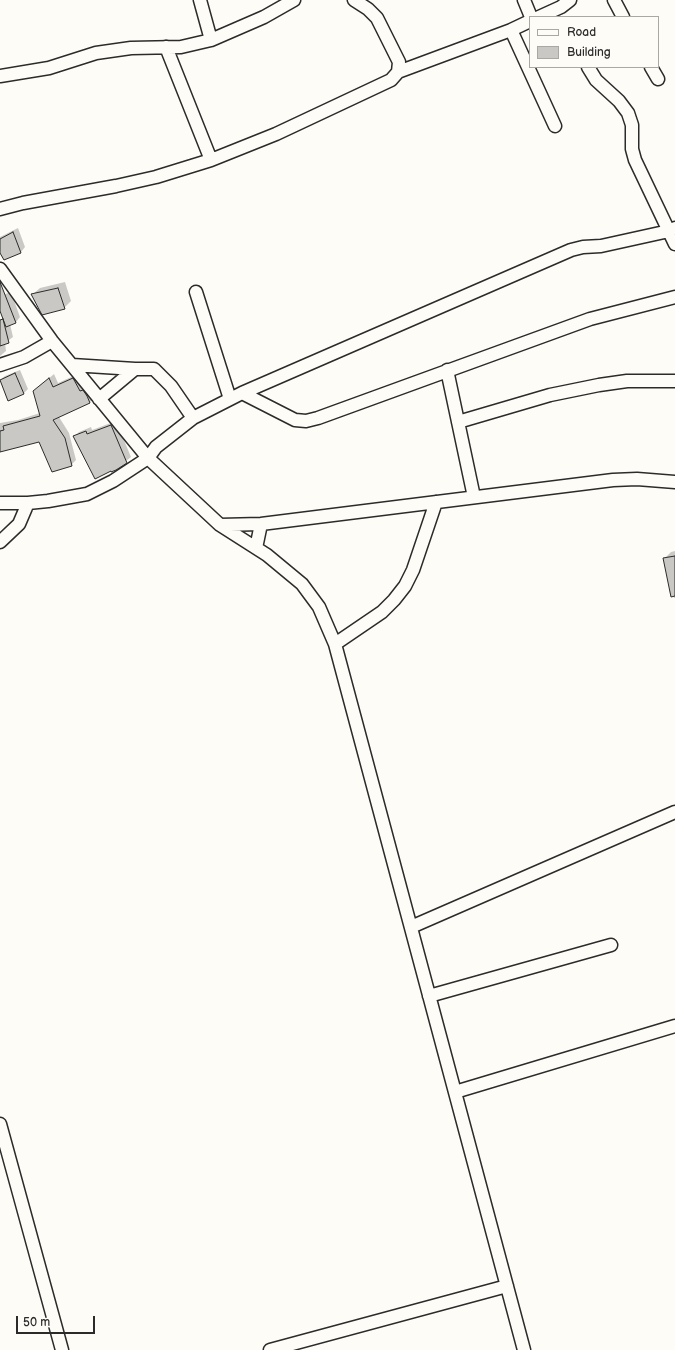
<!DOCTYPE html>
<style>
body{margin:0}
#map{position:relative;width:675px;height:1350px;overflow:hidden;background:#fdfcf7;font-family:"Balsamiq Sans",sans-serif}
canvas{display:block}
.legend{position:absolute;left:529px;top:16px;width:130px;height:52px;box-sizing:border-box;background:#fdfcf7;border:1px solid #a9a8a5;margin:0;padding:5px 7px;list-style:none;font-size:12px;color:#2b2b2b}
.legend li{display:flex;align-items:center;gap:8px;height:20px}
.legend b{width:20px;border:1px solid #a9a8a5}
.scale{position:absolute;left:16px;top:1316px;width:79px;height:18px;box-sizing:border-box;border:2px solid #2b2b2b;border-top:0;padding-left:5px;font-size:12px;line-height:14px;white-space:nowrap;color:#2b2b2b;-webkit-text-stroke:3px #fdfcf7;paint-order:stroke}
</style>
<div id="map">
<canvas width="675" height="1350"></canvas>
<ul class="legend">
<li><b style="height:5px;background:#fdfcf7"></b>Road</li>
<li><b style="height:11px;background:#c9c8c4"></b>Building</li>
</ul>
<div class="scale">50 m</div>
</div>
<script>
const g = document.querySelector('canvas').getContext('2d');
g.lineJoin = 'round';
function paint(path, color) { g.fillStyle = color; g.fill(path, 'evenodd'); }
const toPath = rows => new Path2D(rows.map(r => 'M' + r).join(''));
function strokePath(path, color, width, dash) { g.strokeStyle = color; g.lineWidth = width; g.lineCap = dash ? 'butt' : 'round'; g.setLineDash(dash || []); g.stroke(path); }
paint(toPath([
 [18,228,25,247,21,252,4,259,0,251,0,237],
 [65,282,71,301,64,308,33,294,40,288],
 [11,292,20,317,16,322,10,324,13,337,5,343,6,351,0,356,0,328,7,326,0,308,0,296],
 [20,370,28,389,23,394,0,380,5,376],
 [54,374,58,383,78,374,94,398,89,403,59,417,69,433,76,460,71,465,40,441,0,451,0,423,18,420,40,413,34,391],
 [116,421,131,457,116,469,74,437,79,432,91,427,92,430],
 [675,551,675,598,674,598,664,559,671,552]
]), '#0003');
const building = toPath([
 [13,232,21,253,4,260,0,253,0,239,13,232],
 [0,282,16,323,6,327,0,311,0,282],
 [58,288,65,309,42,315,31,294,58,288],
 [3,319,9,343,0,346,0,320,3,319],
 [15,373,24,394,8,401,0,380,15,373],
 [49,378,53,387,73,378,80,391,83,390,87,396,90,403,53,420,65,438,72,466,52,472,39,442,0,452,0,431,4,430,3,426,40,416,33,391,49,378],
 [111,425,127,463,116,470,111,472,111,471,95,479,73,436,86,431,87,434,111,425],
 [675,556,675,596,671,597,663,558,675,556]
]);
paint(building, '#c9c8c4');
strokePath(building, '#2b2b2b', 1);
const street = toPath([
 [200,0,211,40],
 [524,0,531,17],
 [614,0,623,17],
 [539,17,561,7,570,0],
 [511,30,555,126],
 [166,47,211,160],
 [588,67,596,80,619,101,628,113,632,125,632,149,635,160,675,244],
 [651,67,658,79],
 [398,72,511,30,530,21],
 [0,76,49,68,96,53,131,48,181,47,211,40,264,17,294,0],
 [0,209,23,203,116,186,156,177,211,160,276,134,391,80,398,72,399,62,377,18,368,9,354,0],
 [0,269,52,341,148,458,220,525,267,555,302,584,319,607,335,644,524,1350],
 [196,292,230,399],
 [0,365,24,357,52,341],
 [72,365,135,369,154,369,171,386,193,418],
 [447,370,474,497],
 [242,393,295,420,306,421,318,418,590,319,675,297],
 [99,399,135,369],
 [458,422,550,395,599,385,627,381,675,381],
 [0,503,28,503,48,501,87,494,113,481,148,458,156,447,193,418,242,393,571,250,583,247,601,246,669,231,675,228],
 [220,525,261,524,613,480,637,479,675,482],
 [0,542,19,524,28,503],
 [256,548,261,524],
 [335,644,382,612,394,600,405,586,413,570,436,502],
 [411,927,675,812],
 [429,996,611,945],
 [455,1092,675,1026],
 [0,1124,62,1350],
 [270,1350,507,1286]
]);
strokePath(street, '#2b2b2b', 15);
strokePath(street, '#fdfcf7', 12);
</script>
